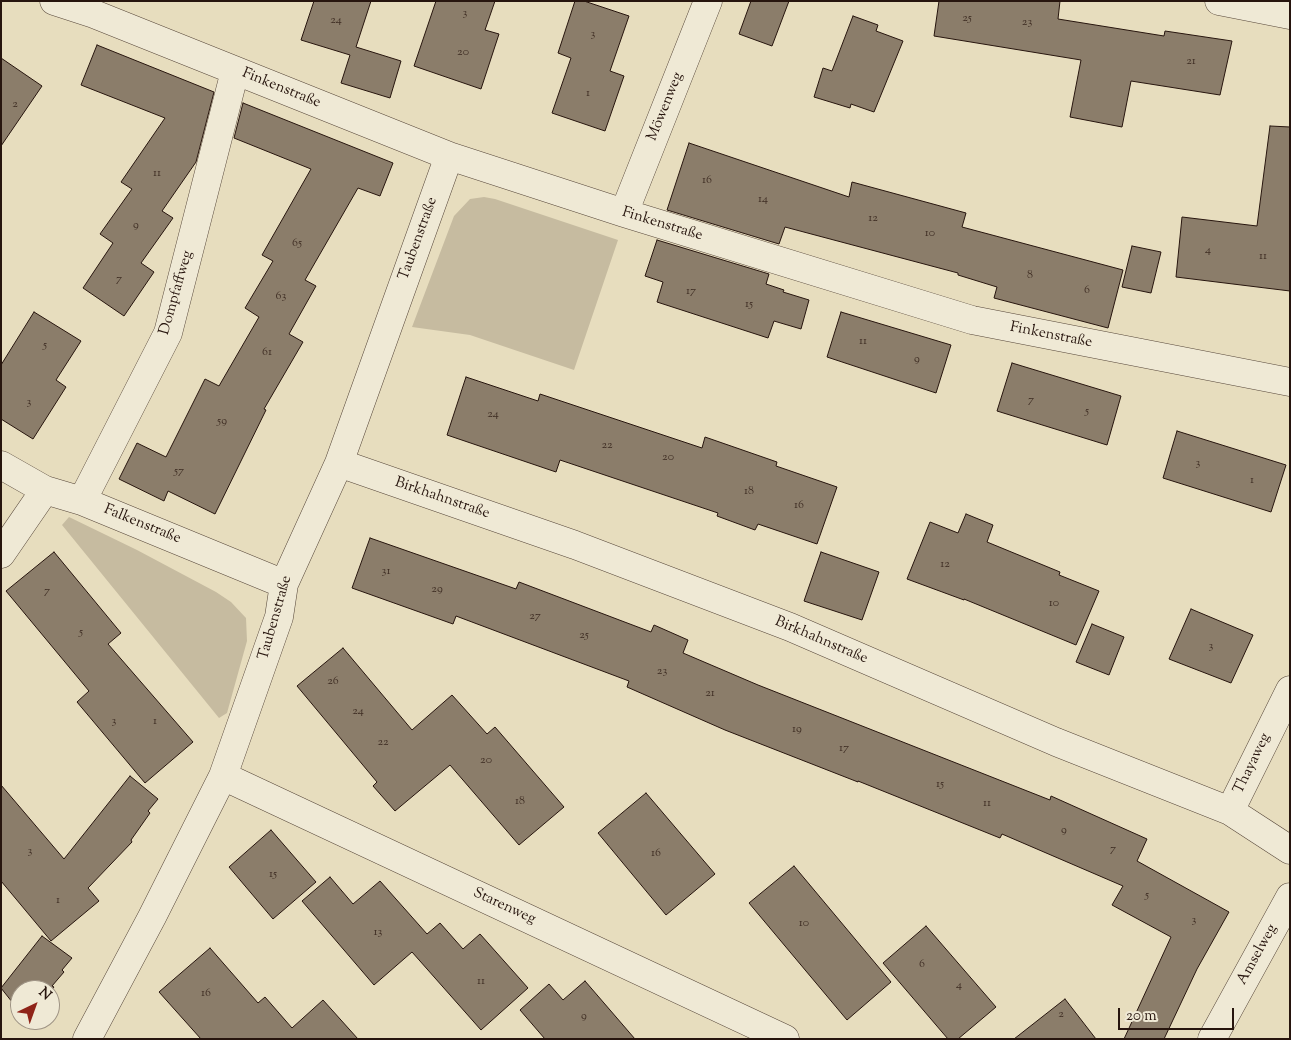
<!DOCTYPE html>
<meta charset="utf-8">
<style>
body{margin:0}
#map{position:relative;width:1291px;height:1040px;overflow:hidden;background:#e7ddbe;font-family:"Sorts Mill Goudy",serif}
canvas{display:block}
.frame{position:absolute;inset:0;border:2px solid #27150e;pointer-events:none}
.north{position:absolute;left:10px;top:980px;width:50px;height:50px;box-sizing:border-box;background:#efe9d5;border:1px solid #9f9485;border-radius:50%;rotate:42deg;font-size:14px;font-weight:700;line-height:20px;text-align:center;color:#27150e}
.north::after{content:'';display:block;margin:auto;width:18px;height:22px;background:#8f2418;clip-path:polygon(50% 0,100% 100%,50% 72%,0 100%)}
.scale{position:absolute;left:1118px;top:1008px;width:116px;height:22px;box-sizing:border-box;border:2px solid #27150e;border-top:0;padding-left:6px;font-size:15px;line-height:18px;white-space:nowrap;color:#27150e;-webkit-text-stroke:4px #efe9d5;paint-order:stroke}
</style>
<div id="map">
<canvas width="1291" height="1040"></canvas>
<div class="frame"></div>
<div class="north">N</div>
<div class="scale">20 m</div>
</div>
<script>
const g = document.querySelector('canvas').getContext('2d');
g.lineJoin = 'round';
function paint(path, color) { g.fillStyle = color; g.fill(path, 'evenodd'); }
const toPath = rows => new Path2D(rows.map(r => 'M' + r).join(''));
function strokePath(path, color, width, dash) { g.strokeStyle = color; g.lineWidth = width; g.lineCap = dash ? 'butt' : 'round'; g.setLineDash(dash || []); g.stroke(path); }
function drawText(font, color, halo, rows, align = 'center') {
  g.font = font + ' "Sorts Mill Goudy",serif'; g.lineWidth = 4; g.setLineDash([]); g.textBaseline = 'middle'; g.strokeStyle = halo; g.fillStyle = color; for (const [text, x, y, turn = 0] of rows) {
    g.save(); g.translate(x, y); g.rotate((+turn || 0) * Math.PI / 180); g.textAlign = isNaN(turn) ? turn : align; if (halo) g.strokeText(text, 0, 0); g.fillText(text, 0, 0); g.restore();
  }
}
paint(toPath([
 [484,197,495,199,618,240,574,370,470,335,412,327,454,216,470,199],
 [69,517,137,550,216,592,231,602,246,618,247,641,227,713,219,718,62,525]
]), '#c6bba0');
const building = toPath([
 [314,1,371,1,356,47,401,61,390,98,341,83,350,55,301,40,314,1],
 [436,1,495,1,485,30,499,34,481,89,414,66,436,1],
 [575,1,584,1,629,16,610,71,624,76,605,131,552,113,571,58,558,53,575,1],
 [751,1,789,1,772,46,739,34,751,1],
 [939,1,1060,1,1058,19,1164,36,1165,31,1232,41,1220,95,1131,81,1122,127,1070,117,1081,60,934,36,939,1],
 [853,16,878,25,876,31,903,41,874,112,851,104,850,108,814,97,823,68,832,71,853,16],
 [97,45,214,92,196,162,162,211,173,218,141,263,154,272,124,316,83,288,113,243,100,234,132,189,121,182,165,118,81,85,97,45],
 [1,58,42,86,1,146,1,58],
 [243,103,393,163,380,196,358,188,305,280,316,286,289,334,303,342,264,409,266,410,215,514,168,491,164,501,119,479,137,443,166,457,205,379,219,386,259,317,245,308,273,261,262,255,311,169,234,138,243,103],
 [1270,126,1290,127,1290,291,1176,277,1182,217,1257,226,1270,126],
 [689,143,849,197,852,182,966,213,962,227,1123,270,1108,328,994,298,997,287,958,275,958,273,894,256,785,227,779,244,667,210,689,143],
 [657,240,769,274,766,284,784,290,783,292,809,300,801,329,774,321,768,338,657,302,663,282,645,276,657,240],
 [1132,246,1161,252,1151,293,1122,287,1132,246],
 [34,312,81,341,56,380,66,387,33,439,1,419,1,365,34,312],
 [841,312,951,345,936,393,827,357,841,312],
 [1012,363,1121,396,1107,445,997,411,1012,363],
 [466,377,538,401,540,394,702,448,705,437,777,462,776,466,837,487,817,544,758,524,755,530,717,516,718,513,560,460,556,472,447,435,466,377],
 [1177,431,1286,465,1271,512,1163,478,1177,431],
 [966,514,993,525,987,542,1060,572,1059,575,1099,591,1076,645,964,599,964,600,907,579,930,522,958,533,966,514],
 [370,538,516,589,519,582,651,632,654,625,688,640,683,653,758,685,1050,800,1051,796,1147,839,1137,861,1229,912,1197,969,1164,1039,1124,1039,1171,937,1112,905,1123,886,1002,834,1000,838,858,781,858,782,725,730,627,687,629,681,456,616,453,624,352,588,370,538],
 [54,552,121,633,108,644,193,742,145,783,77,702,89,691,6,591,54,552],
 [821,552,879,572,862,620,804,601,821,552],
 [1191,609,1253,635,1231,683,1169,659,1191,609],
 [1092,624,1124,637,1109,675,1076,662,1092,624],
 [343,648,412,730,452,695,487,734,495,727,564,807,519,845,450,765,395,811,373,786,377,782,297,686,343,648],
 [130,776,158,799,148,811,150,813,131,840,132,842,88,888,99,901,51,941,1,881,1,785,64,859,130,776],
 [646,793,715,874,666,915,598,833,646,793],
 [271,830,316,882,273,919,229,867,271,830],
 [794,866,891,982,847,1020,749,903,794,866],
 [330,877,353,904,380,881,427,934,440,923,463,949,480,934,528,988,481,1030,412,952,374,985,302,901,330,877],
 [926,926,996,1007,958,1039,948,1039,883,963,926,926],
 [42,936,72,958,62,970,64,972,52,986,54,987,50,992,50,990,20,990,20,1012,1,988,42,936],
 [210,948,258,1003,265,997,292,1028,323,1000,358,1039,201,1039,159,992,210,948],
 [585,981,635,1039,545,1039,520,1010,549,984,563,1000,585,981],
 [1065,999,1096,1039,1014,1039,1065,999]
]);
paint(building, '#8b7d6a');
strokePath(building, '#27150e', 1);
const minor = toPath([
 [54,1,94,14,449,156,624,213,972,320,1290,382],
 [1219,1,1290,15],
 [624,213,708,1],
 [339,463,575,545,790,627,1056,742,1230,811,1290,850],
 [1,465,45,490,82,501,284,584],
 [82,501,168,333,235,71],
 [1,554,45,490],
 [223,776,785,1039],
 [1230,811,1290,690],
 [87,1039,152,917,223,776,279,617,284,584,339,463,449,156],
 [1212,1039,1290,897]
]);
strokePath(minor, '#57473a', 29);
strokePath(minor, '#efe9d5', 28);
drawText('12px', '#402f25', null, [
 ["3",465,14],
 ["25",967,19],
 ["24",336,21],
 ["23",1027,23],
 ["3",593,35],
 ["20",463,53],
 ["21",1191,62],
 ["1",588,94],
 ["2",15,105],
 ["11",157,174],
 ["16",707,181],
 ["14",763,200],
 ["12",873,219],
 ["9",136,226],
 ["10",930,234],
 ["65",297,244],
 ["4",1208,251],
 ["11",1263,257],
 ["8",1030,276],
 ["7",119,280],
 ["6",1087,291],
 ["17",691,292],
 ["63",281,297],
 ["15",749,305],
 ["11",863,342],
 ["5",45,346],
 ["61",267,353],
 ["9",917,360],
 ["7",1031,401],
 ["3",29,403],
 ["5",1087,412],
 ["24",493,415],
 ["59",222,422],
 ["22",607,446],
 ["20",668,458],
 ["3",1198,464],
 ["57",179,472],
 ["1",1252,481],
 ["18",749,492],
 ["16",799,506],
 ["12",945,565],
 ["31",386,572],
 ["29",437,590],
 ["7",47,592],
 ["10",1054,604],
 ["27",535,617],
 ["5",81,633],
 ["25",584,636],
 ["3",1211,647],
 ["23",662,672],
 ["26",333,682],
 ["21",710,694],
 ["24",358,712],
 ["3",114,722],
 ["1",155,722],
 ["19",797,730],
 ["22",383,743],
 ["17",844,749],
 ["20",486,761],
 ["15",940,785],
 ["18",520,802],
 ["11",987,804],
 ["9",1064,831],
 ["7",1113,850],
 ["3",30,852],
 ["16",656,854],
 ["15",273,875],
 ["5",1147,896],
 ["1",58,901],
 ["3",1194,921],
 ["10",804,924],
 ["13",378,933],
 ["6",922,965],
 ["11",481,982],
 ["4",959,986],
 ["16",206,994],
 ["2",1061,1015],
 ["9",584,1017]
]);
drawText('15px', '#27150e', '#efe9d5', [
 ["Finkenstraße",281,89,22],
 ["Möwenweg",666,107,-68],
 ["Finkenstraße",662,225,17],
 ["Taubenstraße",419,239,-70],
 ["Dompfaffweg",177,293,-74],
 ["Finkenstraße",1051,336,11],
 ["Birkhahnstraße",442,499,19],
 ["Falkenstraße",142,525,22],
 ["Taubenstraße",276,618,-74],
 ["Birkhahnstraße",821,641,23],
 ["Thayaweg",1253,764,-64],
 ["Starenweg",504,907,25],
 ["Amselweg",1258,955,-61]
]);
</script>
